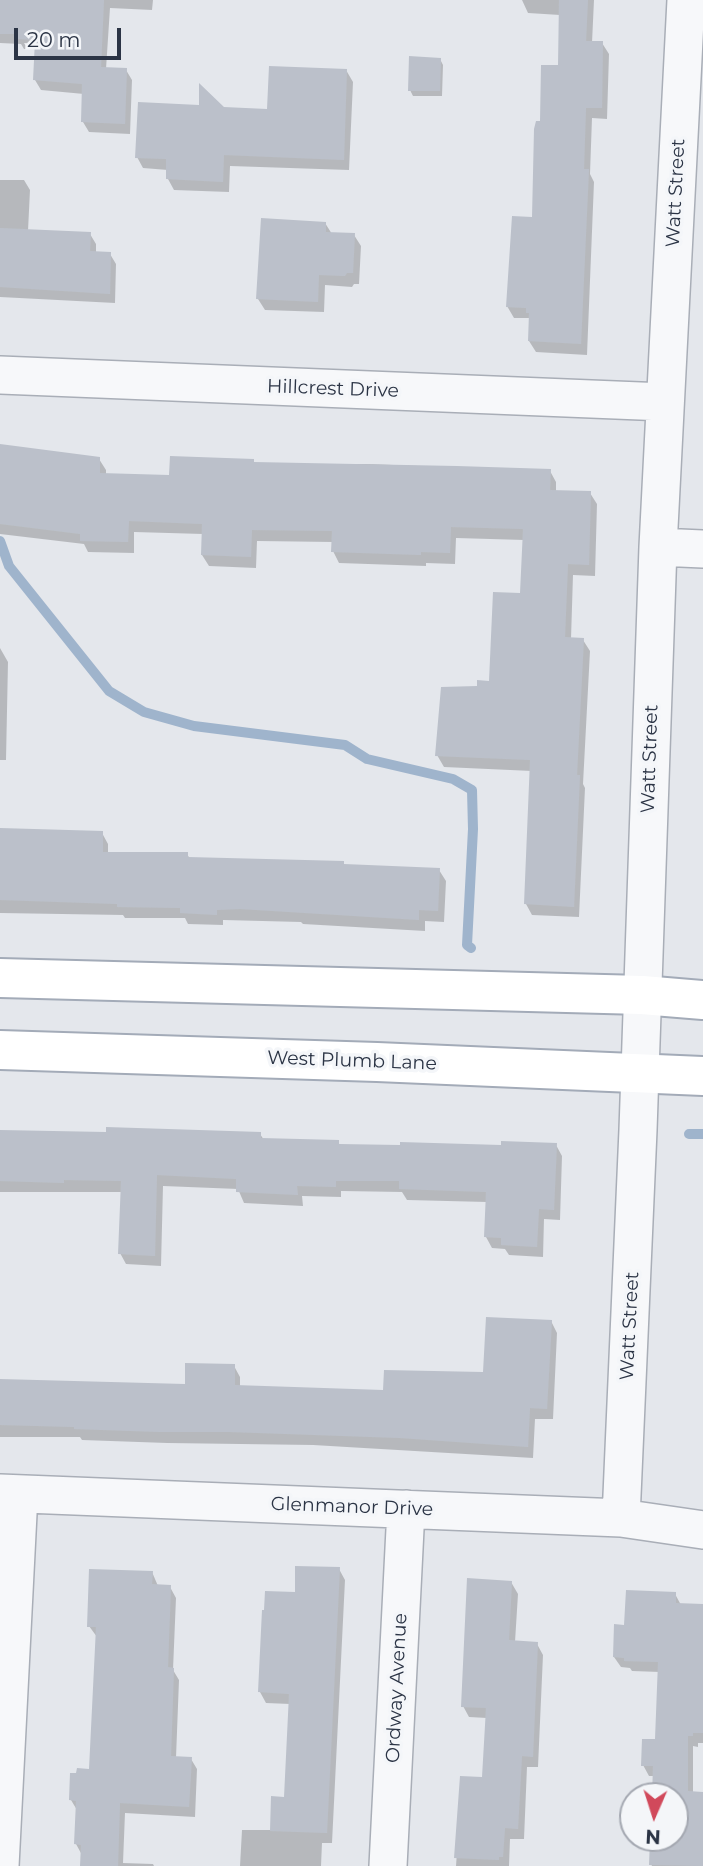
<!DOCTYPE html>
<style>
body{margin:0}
#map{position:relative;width:703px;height:1866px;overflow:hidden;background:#e4e7ec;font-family:Montserrat,sans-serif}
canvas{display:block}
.north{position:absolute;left:619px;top:1782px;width:70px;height:70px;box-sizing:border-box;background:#f4f6f9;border:2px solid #a4a8b1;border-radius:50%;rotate:183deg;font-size:19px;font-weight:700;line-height:28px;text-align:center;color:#2b3445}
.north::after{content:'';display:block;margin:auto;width:24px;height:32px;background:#d1495b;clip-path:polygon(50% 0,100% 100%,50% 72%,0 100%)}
.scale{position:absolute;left:14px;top:28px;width:107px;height:32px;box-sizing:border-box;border:4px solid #2b3445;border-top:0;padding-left:9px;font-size:21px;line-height:24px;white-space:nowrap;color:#2b3445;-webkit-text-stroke:5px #f4f6f9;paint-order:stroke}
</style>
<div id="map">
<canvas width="703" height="1866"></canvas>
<div class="north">N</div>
<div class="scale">20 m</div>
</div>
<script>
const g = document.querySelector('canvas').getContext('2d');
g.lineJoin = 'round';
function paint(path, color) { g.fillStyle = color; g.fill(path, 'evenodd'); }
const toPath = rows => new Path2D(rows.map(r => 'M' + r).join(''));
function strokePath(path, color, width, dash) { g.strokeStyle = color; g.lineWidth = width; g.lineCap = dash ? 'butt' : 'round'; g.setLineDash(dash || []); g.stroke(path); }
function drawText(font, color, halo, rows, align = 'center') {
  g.font = font + ' Montserrat,sans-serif'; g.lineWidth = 7; g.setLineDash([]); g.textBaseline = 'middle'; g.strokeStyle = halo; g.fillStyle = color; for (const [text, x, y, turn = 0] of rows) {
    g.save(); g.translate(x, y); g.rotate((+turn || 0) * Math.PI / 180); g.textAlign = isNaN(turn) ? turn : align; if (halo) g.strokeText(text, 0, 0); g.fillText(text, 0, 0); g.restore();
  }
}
paint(toPath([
 [0,0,153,0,152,10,110,8,106,69,126,70,132,80,130,134,89,132,83,122,84,94,41,90,35,80,36,49,24,49,21,44,0,43],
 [522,0,594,0,592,43,602,43,609,54,607,119,592,118,590,174,594,182,587,355,536,352,529,341,531,318,514,318,507,306,534,219,541,123,560,67,560,15,528,13],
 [440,59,443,65,442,96,413,96,410,90],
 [346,70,353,82,349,170,230,166,229,192,174,190,168,179,168,170,143,168,137,157,223,108,269,111],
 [0,180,24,180,30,190,28,231,90,234,96,244,96,253,110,254,116,264,115,303,0,297],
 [325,223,332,234,354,235,361,246,359,284,354,284,352,287,325,285,324,312,265,310,258,299],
 [0,446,99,459,106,470,106,475,171,477,253,461,255,464,368,464,550,471,556,482,556,492,590,493,597,504,595,576,573,575,571,639,583,640,590,651,583,784,585,788,579,917,532,915,526,904,532,771,444,767,437,755,478,688,491,682,522,595,524,540,456,538,455,564,426,563,426,566,339,563,333,551,333,542,257,541,256,568,209,566,202,555,203,534,134,532,134,553,88,552,84,544,0,534],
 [0,648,8,662,6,760,0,760],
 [0,830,102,833,108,844,108,853,187,854,190,859,439,870,446,881,444,922,425,921,425,931,303,924,301,922,223,920,223,925,188,924,185,918,125,918,123,915,0,913],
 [0,1132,260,1134,264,1140,338,1141,340,1146,503,1147,556,1145,562,1156,560,1220,544,1219,543,1257,509,1255,505,1249,492,1248,486,1237,487,1202,407,1200,402,1192,341,1191,341,1197,302,1196,303,1206,244,1203,238,1189,163,1186,161,1266,126,1264,120,1253,122,1192,0,1192],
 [551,1321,557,1333,553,1419,535,1419,533,1458,313,1445,167,1443,82,1440,80,1437,0,1437,0,1380,186,1385,234,1366,240,1377,240,1387,385,1392,485,1373],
 [339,1569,345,1580,332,1843,322,1843,321,1866,240,1866,242,1830,271,1830,286,1799,290,1704,266,1703,260,1692,296,1594],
 [152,1572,158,1586,170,1587,176,1598,173,1670,179,1680,176,1758,191,1759,197,1769,195,1817,125,1813,123,1863,153,1864,154,1866,81,1866,82,1855,76,1844,77,1810,71,1800,91,1771,97,1637,89,1626],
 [511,1582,518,1594,515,1642,537,1644,543,1655,538,1767,527,1767,524,1839,510,1839,509,1866,456,1866,462,1778,484,1779,487,1718,469,1717,463,1706],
 [675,1594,681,1605,703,1606,703,1743,698,1743,698,1747,693,1746,693,1793,703,1793,703,1866,652,1866,651,1864,652,1838,675,1838,675,1796,654,1796,655,1776,649,1776,643,1765,657,1741,660,1672,632,1671,630,1668,621,1667,614,1657,626,1627]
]), '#0003');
strokePath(toPath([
 [0,541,9,566,109,691,144,712,194,726,345,745,367,759,453,779,472,790,473,829,467,945,471,948],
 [689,1134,703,1134]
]), '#9fb4cc', 10);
paint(toPath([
 [0,0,104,0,101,67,127,68,125,124,81,122,82,84,33,80,35,40,17,39,17,34,0,34],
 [559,0,588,0,586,41,603,41,602,108,586,108,584,169,589,169,581,344,528,341,529,313,526,313,526,308,506,307,512,216,532,217,534,129,536,121,540,121,541,65,558,65],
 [409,56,441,58,440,91,408,91],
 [269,66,347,69,344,160,224,155,223,182,166,179,166,159,135,158,138,102,199,105,199,83,224,107,267,109],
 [261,218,326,222,326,232,355,233,353,273,347,273,345,276,319,275,318,302,256,299],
 [0,228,91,232,90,251,111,252,110,294,0,287],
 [0,444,100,457,100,473,169,475,170,456,254,459,254,462,457,466,551,469,550,490,591,491,589,565,568,564,565,637,584,638,577,775,580,775,574,907,524,904,530,760,435,756,441,687,477,686,477,680,489,681,493,592,520,593,523,529,451,527,450,553,421,552,421,555,331,552,332,531,252,530,251,557,201,555,202,524,129,521,128,542,80,541,80,534,0,524],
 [0,828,103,831,103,852,188,852,188,857,344,861,344,864,440,868,438,911,419,910,419,920,240,909,217,910,217,915,180,913,180,908,117,907,117,904,0,900],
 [106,1127,261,1132,261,1138,339,1140,339,1144,400,1145,400,1142,501,1145,501,1141,557,1143,554,1210,539,1209,537,1247,501,1245,501,1238,484,1237,486,1192,399,1189,399,1181,336,1181,336,1187,297,1186,298,1195,236,1192,236,1179,157,1175,155,1256,118,1254,121,1181,64,1180,64,1183,0,1181,0,1130,106,1132],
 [486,1317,552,1320,547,1409,530,1408,528,1447,400,1438,230,1432,160,1432,74,1429,74,1427,0,1425,0,1379,185,1384,185,1363,235,1364,235,1385,383,1390,384,1370,483,1372],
 [295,1566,340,1567,327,1833,270,1831,271,1796,284,1797,289,1694,258,1692,262,1610,264,1610,265,1591,295,1592],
 [89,1569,153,1571,152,1584,171,1585,168,1667,174,1668,171,1756,192,1757,189,1807,120,1803,118,1866,80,1866,81,1845,74,1844,76,1801,69,1800,70,1773,76,1773,77,1768,89,1769,96,1627,87,1627],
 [467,1578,512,1581,509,1640,538,1642,533,1757,522,1756,518,1829,505,1828,503,1857,499,1857,499,1860,454,1858,460,1776,482,1777,486,1708,461,1707],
 [626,1590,676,1592,676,1603,703,1604,703,1733,693,1733,693,1736,688,1736,688,1791,703,1792,703,1866,649,1865,650,1838,675,1838,675,1796,652,1796,653,1766,641,1766,642,1739,655,1739,658,1662,624,1661,624,1658,613,1657,614,1624,624,1625]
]), '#bbc0ca');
const minor = toPath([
 [0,375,665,402],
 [658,547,703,549],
 [0,1493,621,1518,703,1530],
 [621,1518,638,1130,658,547,686,0],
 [0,1866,19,1494],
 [388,1866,406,1509]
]);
const major = toPath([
 [0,978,642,995,703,1000],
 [0,1050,377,1062,703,1076]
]);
strokePath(minor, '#a9aeb7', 40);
strokePath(major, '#a3abb8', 42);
strokePath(minor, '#f7f8fa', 37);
strokePath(major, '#fff', 38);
drawText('19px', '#2b3445', '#f4f6f9', [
 ["Watt Street",676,193,-87],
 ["Hillcrest Drive",333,389,2],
 ["Watt Street",650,759,-88],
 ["West Plumb Lane",352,1061,2],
 ["Watt Street",630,1326,-87],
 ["Glenmanor Drive",352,1507,2],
 ["Ordway Avenue",397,1688,-87]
]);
</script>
